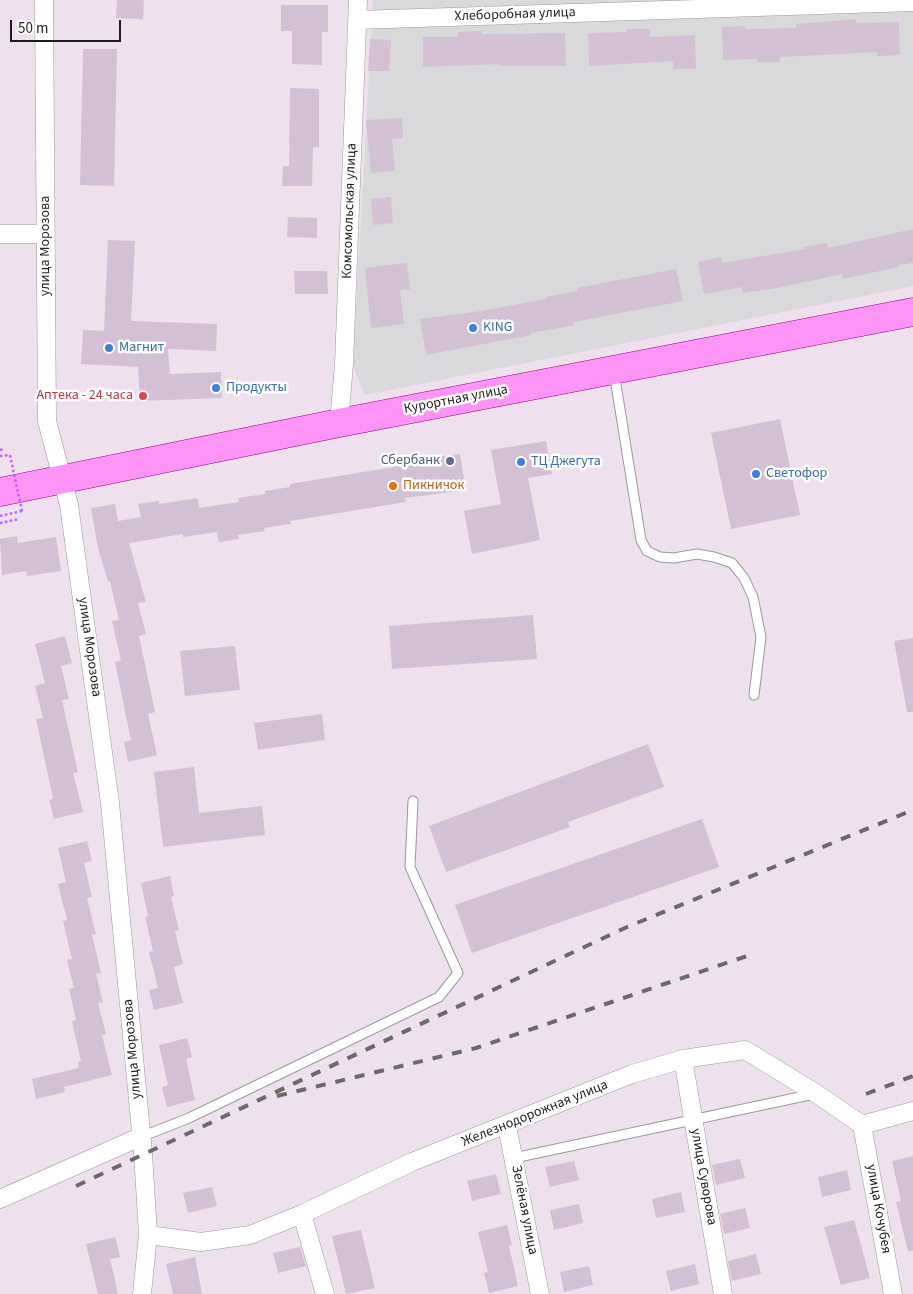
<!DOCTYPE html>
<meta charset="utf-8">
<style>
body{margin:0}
#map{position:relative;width:913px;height:1294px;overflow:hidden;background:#eee0ec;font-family:"Source Sans 3",sans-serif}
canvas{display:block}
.scale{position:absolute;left:10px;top:20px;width:111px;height:22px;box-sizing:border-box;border:2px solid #1c1c1c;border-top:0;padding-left:6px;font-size:15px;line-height:18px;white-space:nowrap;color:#1c1c1c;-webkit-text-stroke:4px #fff;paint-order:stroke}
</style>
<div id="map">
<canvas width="913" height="1294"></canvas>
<div class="scale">50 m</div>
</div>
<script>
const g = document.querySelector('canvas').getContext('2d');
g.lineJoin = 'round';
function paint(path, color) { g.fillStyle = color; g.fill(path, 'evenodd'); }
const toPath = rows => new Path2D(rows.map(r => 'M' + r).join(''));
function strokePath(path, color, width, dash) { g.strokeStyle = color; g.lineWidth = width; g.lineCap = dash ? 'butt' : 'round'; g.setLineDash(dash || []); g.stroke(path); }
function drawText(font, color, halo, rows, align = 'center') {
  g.font = font + ' "Source Sans 3",sans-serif'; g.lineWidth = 5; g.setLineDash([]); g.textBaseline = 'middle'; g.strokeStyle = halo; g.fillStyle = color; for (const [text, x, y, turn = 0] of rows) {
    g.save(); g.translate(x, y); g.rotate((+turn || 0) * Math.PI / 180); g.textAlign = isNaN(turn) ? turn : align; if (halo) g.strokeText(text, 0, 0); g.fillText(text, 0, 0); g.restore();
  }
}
paint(toPath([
 [373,0,913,0,913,286,365,395,353,367]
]), '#d9d8da');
paint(toPath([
 [117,0,144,0,143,19,116,18],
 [281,5,328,5,328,32,322,32,322,65,292,64,292,31,281,31],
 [856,19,856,23,899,22,900,55,877,56,877,52,780,57,780,62,757,62,757,59,723,60,722,27,745,26,745,29,796,28,796,24],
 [627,29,650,29,650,37,695,35,696,69,673,69,673,61,589,66,588,33,627,32],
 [481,31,482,34,565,33,566,66,501,66,500,64,423,67,423,37,458,37,458,32],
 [370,39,391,40,389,71,368,71],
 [83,49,117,49,114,186,80,185],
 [290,88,319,89,319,147,313,147,312,186,282,186,283,166,289,166],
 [402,118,403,138,392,139,395,171,371,173,366,120],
 [391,197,393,223,373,225,371,199],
 [288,217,317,218,317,238,287,237],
 [913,229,913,263,898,265,899,267,843,279,842,274,777,288,743,293,742,287,704,294,698,262,721,257,722,263,805,249,804,247,827,243,828,248],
 [108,240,135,241,131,321,217,324,216,351,168,349,170,374,221,372,222,398,140,401,138,367,81,364,83,330,104,331],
 [407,263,410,289,400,290,404,324,371,328,365,268],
 [676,269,683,301,574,322,574,325,531,333,531,335,426,355,420,319,481,311,546,299,546,297,577,291,577,288],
 [294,271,327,271,328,294,295,294],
 [780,419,800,515,731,529,711,433],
 [546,441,552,474,528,478,540,540,472,554,464,511,501,504,491,450],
 [460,454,466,490,405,498,406,502,290,521,291,524,264,528,265,531,238,535,239,539,219,542,217,532,183,537,183,534,129,543,146,602,138,603,146,634,139,636,155,712,148,714,157,755,128,762,124,742,131,740,115,662,121,660,112,621,119,620,110,581,108,581,98,548,91,508,115,504,118,521,141,517,138,504,159,501,159,504,198,498,199,508,239,502,238,498,265,494,265,491,290,487,290,484,412,464,411,461],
 [17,536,18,543,56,537,61,571,27,576,26,571,2,575,0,539],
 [533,615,537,659,392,669,389,626],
 [65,636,72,663,61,666,69,699,62,700,78,772,73,773,83,812,54,819,49,800,53,799,36,719,43,718,35,686,45,683,35,644],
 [913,638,913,712,907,712,894,641],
 [235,646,240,690,185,696,180,651],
 [322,714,325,740,258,750,254,723],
 [648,744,664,787,568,822,570,827,446,872,429,826],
 [194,767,199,813,262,806,265,835,163,847,154,772],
 [702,819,719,867,472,953,455,905],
 [87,841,92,861,84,863,92,897,87,898,96,934,92,935,101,973,96,974,103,1002,98,1003,106,1034,102,1035,112,1075,64,1087,65,1092,36,1099,32,1079,79,1068,78,1062,81,1061,72,1021,76,1020,69,989,74,988,67,960,72,959,63,921,67,920,58,884,66,882,58,848],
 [170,876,174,896,171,897,179,930,175,931,183,964,174,967,183,1003,154,1010,149,990,158,988,149,952,153,951,145,917,148,916,141,883],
 [187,1038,192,1057,186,1059,195,1100,167,1107,162,1087,168,1085,159,1045],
 [913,1156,913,1251,908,1251,896,1202,901,1201,892,1161],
 [740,1159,745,1178,716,1185,712,1165],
 [574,1161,579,1180,550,1187,545,1167],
 [847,1170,851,1190,822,1197,818,1177],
 [496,1174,501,1194,472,1201,467,1181],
 [212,1187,217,1206,188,1213,183,1193],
 [681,1192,685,1212,656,1218,652,1199],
 [579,1204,583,1223,554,1230,550,1210],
 [745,1208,750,1228,724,1234,720,1214],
 [854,1220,870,1278,841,1285,824,1227],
 [507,1225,512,1245,509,1246,518,1286,489,1293,484,1273,488,1272,478,1232],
 [361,1230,375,1288,346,1294,332,1236],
 [115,1237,120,1257,110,1259,118,1294,98,1294,86,1244],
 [300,1247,306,1266,278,1273,273,1253],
 [756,1254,761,1274,732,1281,728,1261],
 [195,1257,202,1294,173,1294,166,1264],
 [695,1264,699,1284,671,1291,666,1271],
 [589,1266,593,1285,564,1292,560,1272]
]), '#d4c0d5');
const service = toPath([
 [614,372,641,540,647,551,660,557,674,558,697,554,714,557,732,563,744,578,753,597,761,637,754,695],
 [141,1137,189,1118,439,997,458,973,410,867,413,801],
 [514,1158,814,1094]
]);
const minor = toPath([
 [44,0,47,421,69,505,110,803,143,1153,148,1235,142,1294],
 [357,20,913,2],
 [0,234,46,234],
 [339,423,344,364,358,0],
 [683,1059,723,1294],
 [862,1125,893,1294],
 [507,1126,540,1294],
 [0,1199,140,1137],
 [302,1214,325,1294],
 [148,1235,201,1242,250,1235,302,1214,412,1162,632,1074,683,1059,745,1050,817,1094,862,1125,913,1111]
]);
const primary = toPath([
 [0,492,339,423,913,312]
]);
strokePath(service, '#999', 11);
strokePath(minor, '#999', 19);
strokePath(primary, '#930079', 29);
strokePath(toPath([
 [0,450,4,449],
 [0,456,10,455],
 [0,516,22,511],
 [0,523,19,519]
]), '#c260ff', 2.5, [2.5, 2.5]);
strokePath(service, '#fff', 9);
strokePath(minor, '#fff', 18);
strokePath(primary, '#ff94f7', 28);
strokePath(toPath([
 [866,1094,913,1076],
 [277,1096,476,1048,747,956],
 [76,1186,627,927,913,810]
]), '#6a6a6a', 4, [10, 10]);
strokePath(toPath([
 [10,455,22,511]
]), '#c260ff', 2.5, [2.5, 2.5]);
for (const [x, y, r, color] of [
 [473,328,5,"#3f7fe0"],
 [109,348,5,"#3f7fe0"],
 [216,388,5,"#3f7fe0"],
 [143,396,5,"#e0444e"],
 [450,461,5,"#5c6f8a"],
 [521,462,5,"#3f7fe0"],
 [756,474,5,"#3f7fe0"],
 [393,486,5,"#e8710a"]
]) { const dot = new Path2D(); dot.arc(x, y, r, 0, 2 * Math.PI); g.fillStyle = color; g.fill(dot); strokePath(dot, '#fff', 2); }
drawText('14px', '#1c1c1c', '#fff', [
 ["Хлеборобная улица",515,15,-2],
 ["Комсомольская улица",350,211,-88],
 ["улица Морозова",46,246,-90],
 ["Курортная улица",456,400,-11],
 ["улица Морозова",89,647,82],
 ["улица Морозова",133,1049,-95],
 ["Железнодорожная улица",535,1114,-22],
 ["улица Суворова",703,1177,80],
 ["улица Кочубея",878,1209,80],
 ["Зелёная улица",524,1210,79]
]);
drawText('14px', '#366cbe', '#fff', [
 ["KING",483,328],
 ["Магнит",119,348],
 ["Продукты",226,388],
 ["ТЦ Джегута",531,462],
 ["Светофор",766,474]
], 'left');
drawText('14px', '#be3a42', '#fff', [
 ["Аптека - 24 часа",133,396]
], 'right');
drawText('14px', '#4e5e75', '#fff', [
 ["Сбербанк",440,461]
], 'right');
drawText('14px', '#c56008', '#fff', [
 ["Пикничок",403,486]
], 'left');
</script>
